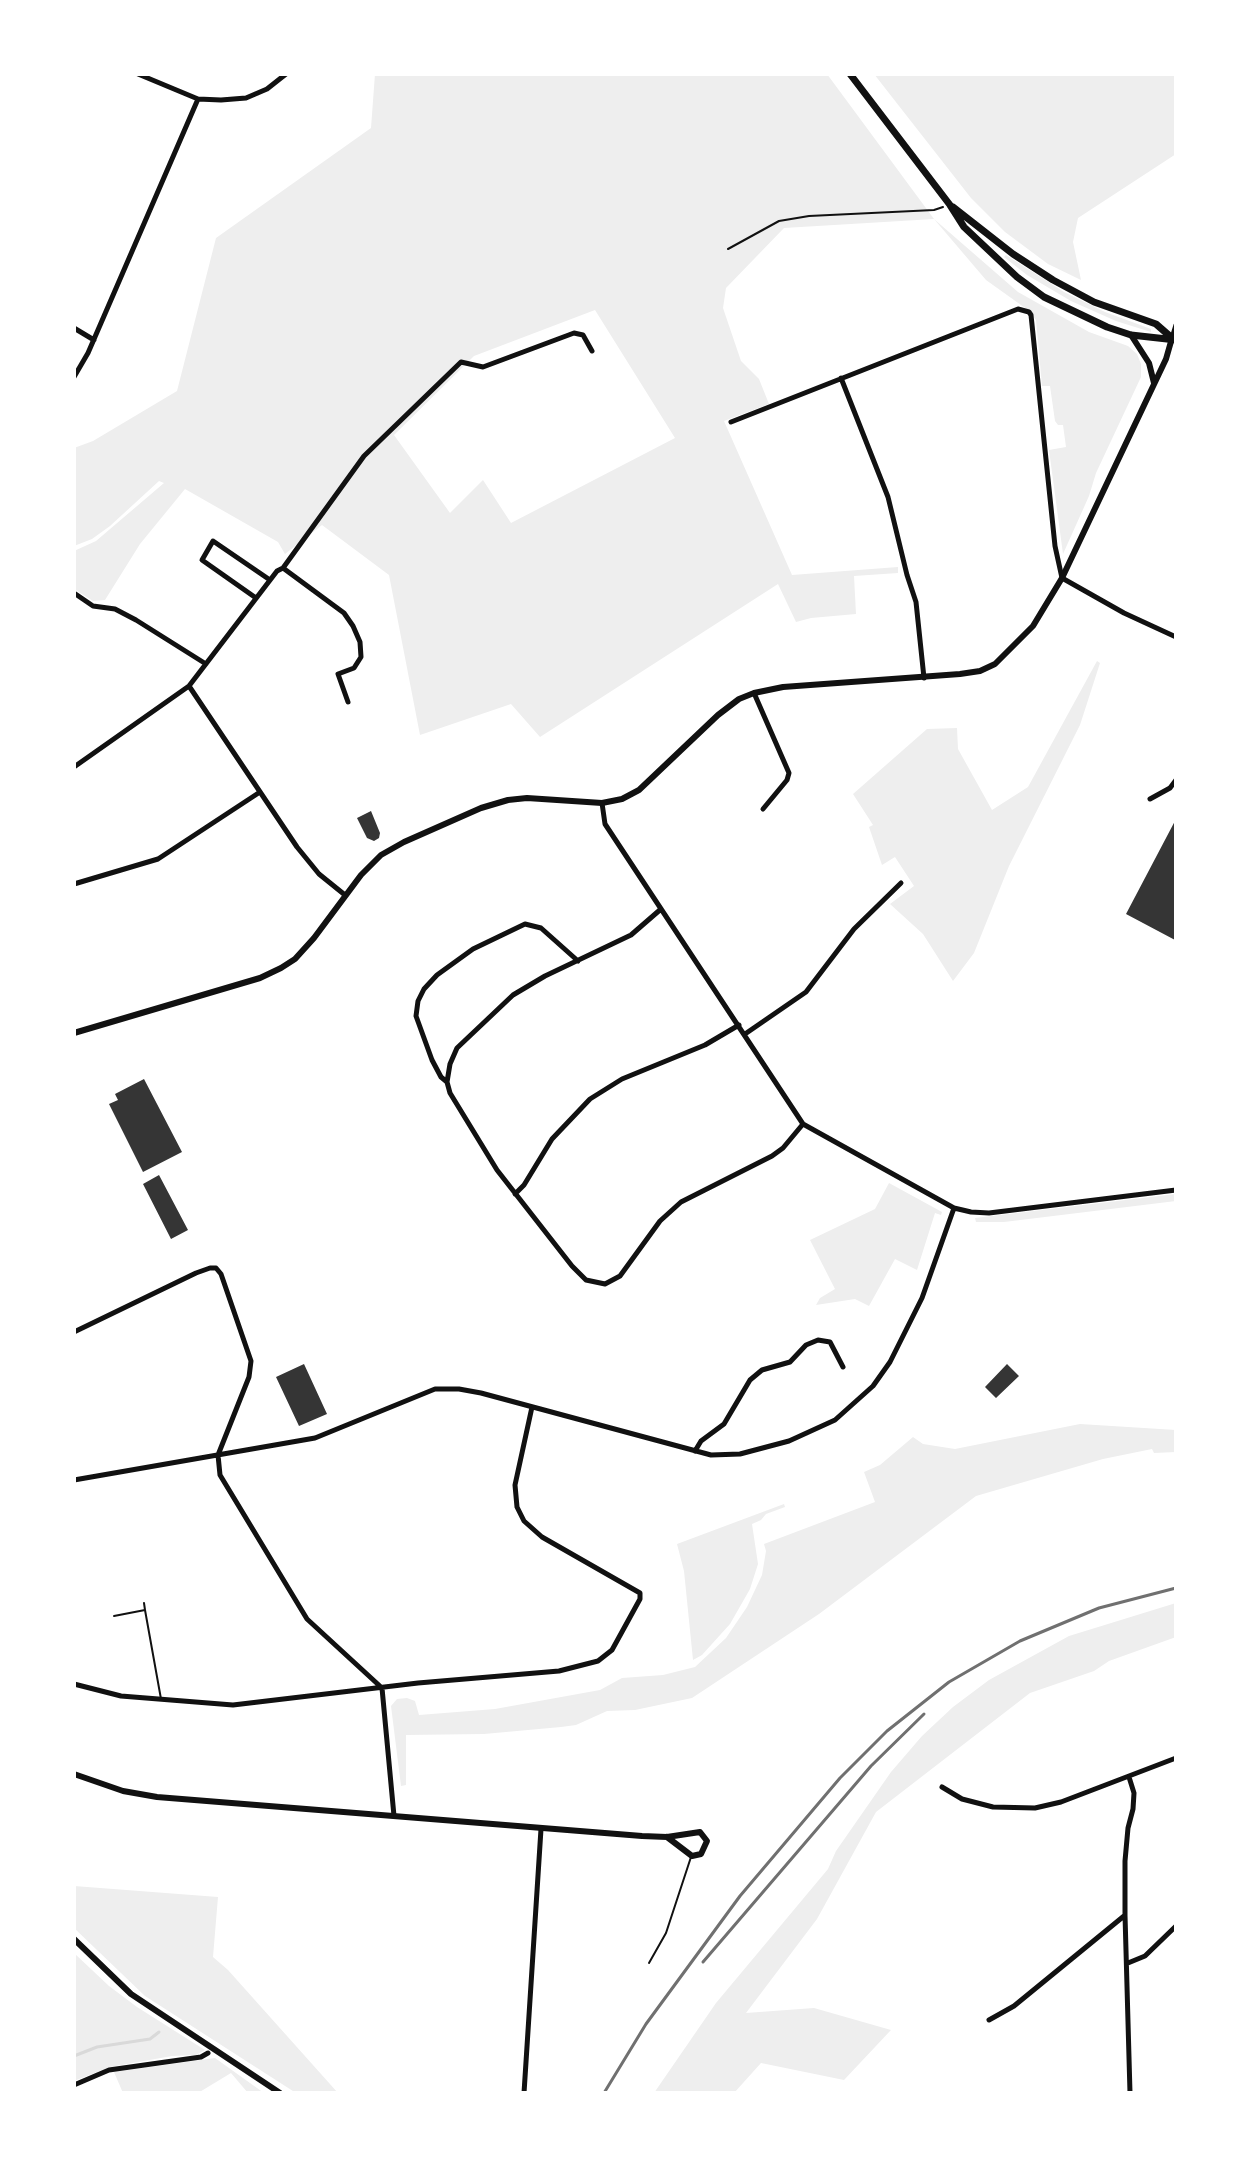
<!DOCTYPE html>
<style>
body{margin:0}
#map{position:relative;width:1250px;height:2167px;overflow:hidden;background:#fff;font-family:"Asap Condensed",sans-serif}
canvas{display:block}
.frame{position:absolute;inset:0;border:76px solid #fff;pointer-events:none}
</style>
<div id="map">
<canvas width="1250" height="2167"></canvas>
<div class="frame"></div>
</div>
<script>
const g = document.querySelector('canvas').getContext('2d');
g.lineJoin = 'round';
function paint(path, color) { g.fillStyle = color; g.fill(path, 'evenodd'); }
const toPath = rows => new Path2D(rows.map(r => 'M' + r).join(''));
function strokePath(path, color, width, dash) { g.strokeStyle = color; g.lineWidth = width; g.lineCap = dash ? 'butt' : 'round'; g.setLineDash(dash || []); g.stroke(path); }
paint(toPath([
 [375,74,827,74,934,219,1018,292,1089,332,1128,346,1137,354,1141,364,1141,377,1096,473,1089,496,1063,554,1049,450,1066,447,1063,425,1058,425,1055,421,1050,386,1042,386,1036,320,1028,310,986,280,934,219,784,228,726,288,723,308,741,361,759,379,769,404,724,421,792,575,898,567,898,573,854,576,856,614,811,618,796,622,778,584,540,737,511,704,420,735,389,575,322,525,285,554,278,542,185,489,140,544,105,600,93,601,74,589,74,551,96,541,164,483,159,481,110,526,92,539,74,546,74,448,93,441,177,391,216,238,371,128],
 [595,310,675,438,511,523,483,480,450,513,394,435,474,356],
 [874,74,1176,74,1176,154,1078,218,1073,242,1081,280,1048,264,1005,232,971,198],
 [1006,255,1064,292,1105,312,1151,329,1151,332,1116,321,1071,301,1027,275,1004,257],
 [1097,661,1100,663,1080,725,1009,866,974,953,953,981,923,934,890,904,914,886,895,857,882,865,869,827,873,825,853,794,927,729,957,728,958,749,992,810,1028,787],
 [889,1183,942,1212,941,1215,935,1213,917,1270,895,1259,869,1306,855,1299,816,1305,820,1298,835,1289,810,1240,875,1209],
 [1176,1194,1176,1201,1004,1222,976,1222,975,1218],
 [1080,1424,1176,1430,1176,1452,1154,1453,1152,1449,1103,1459,976,1496,819,1614,692,1698,635,1710,607,1711,576,1725,561,1727,484,1734,406,1735,406,1785,401,1786,391,1706,397,1699,407,1698,415,1701,419,1715,495,1709,600,1690,622,1678,663,1675,695,1667,726,1638,747,1607,762,1575,766,1551,764,1544,875,1502,864,1472,880,1465,913,1437,923,1444,955,1449],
 [784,1504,785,1507,766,1514,761,1520,752,1524,758,1564,750,1589,730,1624,702,1655,693,1660,684,1571,677,1544],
 [1176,1603,1176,1637,1109,1661,1094,1671,1030,1693,876,1812,817,1919,746,2013,814,2008,891,2030,844,2080,761,2063,734,2093,654,2093,716,2003,828,1869,836,1851,891,1772,922,1736,953,1707,989,1680,1069,1636],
 [74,1886,218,1897,213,1957,228,1970,338,2093,296,2093,145,1996,74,1928],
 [74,1953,109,1986,137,2007,205,2050,196,2055,172,2056,110,2067,74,2081],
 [215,2058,264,2093,248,2093,231,2073,198,2093,123,2093,114,2072]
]), '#eee');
strokePath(toPath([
 [74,2056,97,2047,150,2039,159,2032]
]), '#d9d9d9', 3);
paint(toPath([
 [371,811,380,833,379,838,374,841,367,838,357,818],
 [1176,819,1176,938,1175,940,1126,914],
 [144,1079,182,1152,143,1172,109,1104,118,1100,115,1094],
 [159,1175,188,1230,171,1239,143,1184],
 [304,1364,327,1414,299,1426,276,1377],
 [1007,1364,1019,1376,996,1398,985,1387]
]), '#353535');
strokePath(toPath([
 [728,249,779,221,809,216,934,210,943,207]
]), '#111', 2);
strokePath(toPath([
 [145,1610,161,1699],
 [114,1616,145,1610,144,1603],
 [649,1963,666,1933,691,1857]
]), '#111', 2);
strokePath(toPath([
 [138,74,198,99,221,100,246,98,267,89,286,74],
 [74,328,94,340],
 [1172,338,1176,325],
 [74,377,88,353,198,99],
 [841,378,888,497,907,575,916,602,924,678],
 [731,422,1018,309,1029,312,1031,315,1055,546,1062,578,1124,613,1176,637],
 [283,568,344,613,353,626,360,642,361,657,354,668,338,674,348,702],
 [74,593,93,606,115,609,136,620,206,664],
 [256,598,202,560,213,541,270,580],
 [189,686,297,847,319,874,345,895],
 [754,693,789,773,787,780,763,809],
 [74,767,189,686,277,571,283,568,364,456,461,362,483,367,574,333,583,335,592,351],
 [1150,799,1170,788,1176,780],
 [602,803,605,824,803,1124,954,1208,971,1212,989,1213,1176,1190],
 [74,884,158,859,260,792],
 [661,909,631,935,545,976,513,995,457,1048,450,1064,447,1082,450,1093,497,1170,572,1266,586,1280,605,1284,620,1276,660,1221,681,1202,772,1156,783,1148,803,1124],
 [745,1034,806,992,854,929,901,883],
 [447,1082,441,1077,432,1060,416,1016,418,1001,424,989,437,975,473,949,525,924,541,928,578,961],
 [515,1194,524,1185,552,1139,590,1099,622,1079,705,1045,739,1025],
 [74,1332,196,1273,210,1268,216,1268,221,1274,251,1361,249,1377,218,1455,220,1475,307,1619,382,1688,394,1816],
 [695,1451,701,1441,724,1424,750,1380,762,1370,790,1362,806,1345,818,1340,830,1342,843,1367],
 [74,1480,315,1438,435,1389,459,1389,481,1393,711,1455,740,1454,789,1441,835,1420,873,1386,890,1362,922,1298,954,1208],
 [74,1684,121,1696,233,1705,418,1683,559,1671,598,1661,612,1650,640,1599,640,1593,542,1537,524,1521,517,1507,515,1485,532,1407],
 [1129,1777,1134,1793,1133,1809,1128,1828,1125,1861,1125,1915,1130,2093],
 [942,1787,962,1799,993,1807,1035,1808,1061,1802,1176,1758],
 [1128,1963,1145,1956,1176,1926],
 [989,2020,1014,2006,1124,1916],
 [74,2085,109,2070,201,2057,208,2053],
 [524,2093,541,1829]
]), '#111', 5);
strokePath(toPath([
 [1131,335,1149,363,1154,383],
 [74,1033,260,978,281,968,295,959,314,938,361,875,381,855,404,842,481,808,508,800,527,798,602,803,622,799,639,790,718,715,739,699,754,693,783,687,960,674,980,671,995,664,1033,626,1062,578,1166,359,1172,338],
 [74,1774,123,1791,157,1797,642,1836,667,1837,700,1832,707,1841,701,1854,692,1856,667,1837]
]), '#111', 6);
strokePath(toPath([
 [74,1939,131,1994,280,2093]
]), '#111', 6);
strokePath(toPath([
 [850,74,950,205,964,227,1017,277,1044,297,1107,327,1131,335,1176,340],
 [953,207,1013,254,1053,280,1094,302,1156,324,1172,338]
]), '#111', 7);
strokePath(toPath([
 [703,1962,871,1766,924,1714],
 [604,2093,646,2024,740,1896,840,1778,887,1731,949,1682,1020,1641,1099,1608,1176,1588]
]), '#707070', 3);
</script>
